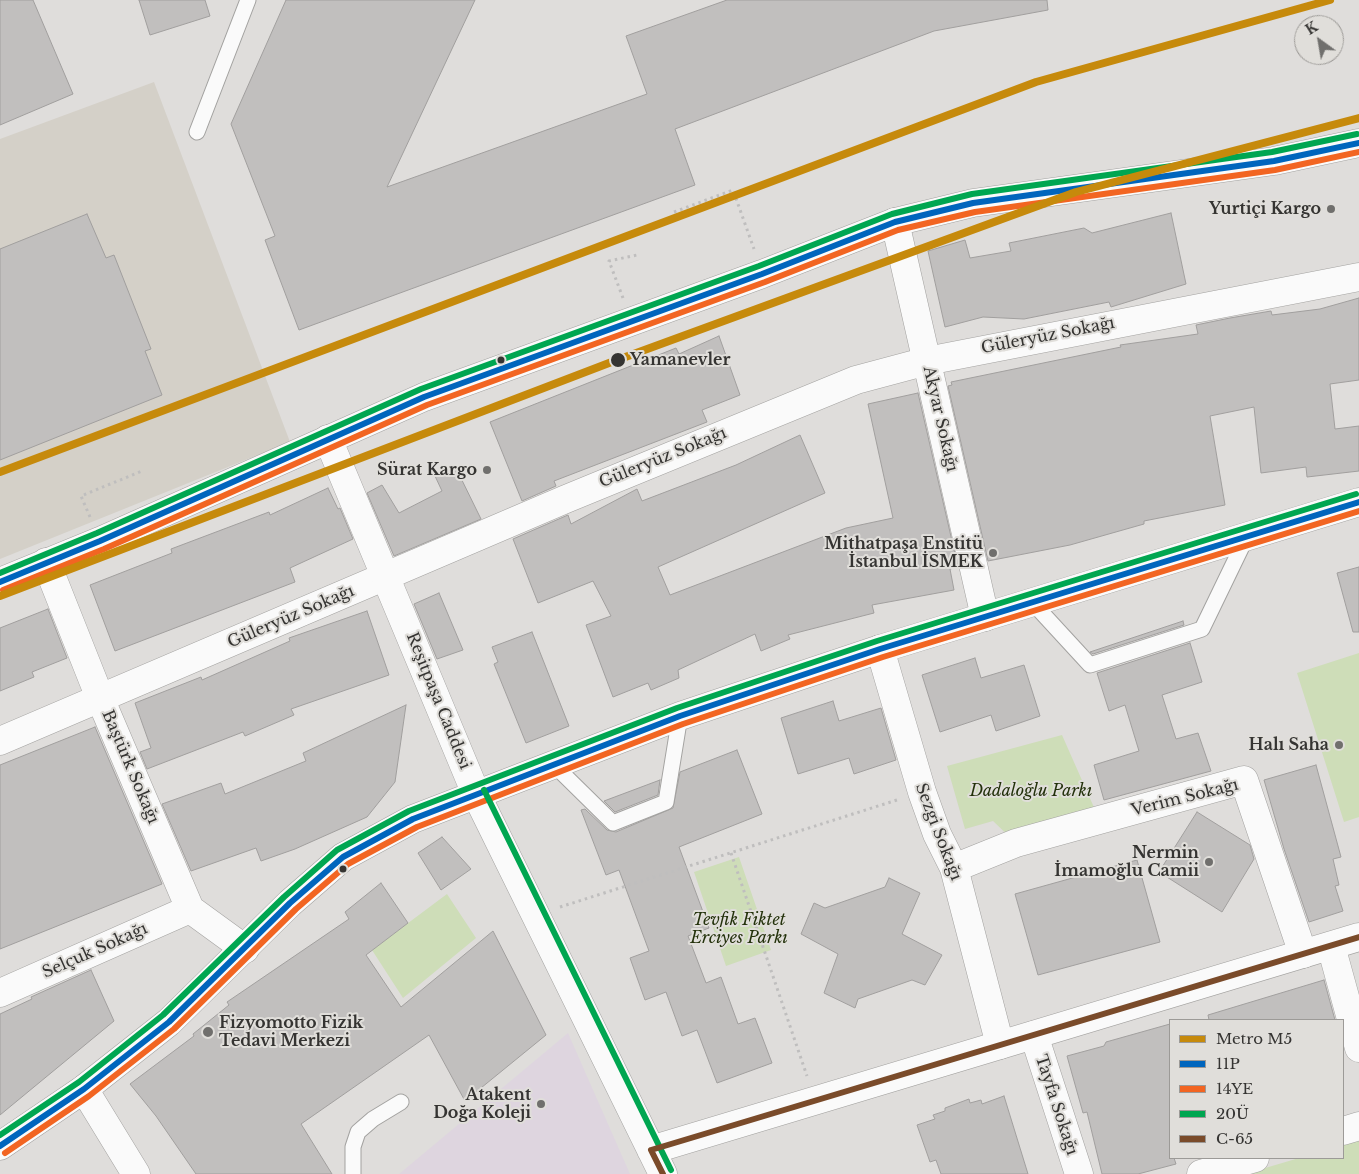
<!DOCTYPE html>
<meta charset="utf-8">
<style>
body{margin:0}
#map{position:relative;width:1359px;height:1174px;overflow:hidden;background:#dfdddb;font-family:"Libre Baskerville",serif}
canvas{display:block}
.legend{position:absolute;left:1169px;top:1019px;width:175px;height:140px;box-sizing:border-box;background:#e0deda;border:1px solid #9c9a97;margin:0;padding:6px 9px;list-style:none;font-size:15px;color:#353432}
.legend li{display:flex;align-items:center;gap:10px;height:25px}
.legend b{width:25px;border:1px solid #9c9a97}
.north{position:absolute;left:1294px;top:15px;width:50px;height:50px;box-sizing:border-box;background:#e0deda;border:1px solid #9c9a97;border-radius:50%;rotate:328deg;font-size:14px;font-weight:700;line-height:20px;text-align:center;color:#353432}
.north::after{content:'';display:block;margin:auto;width:18px;height:22px;background:#706f6d;clip-path:polygon(50% 0,100% 100%,50% 72%,0 100%)}
</style>
<div id="map">
<canvas width="1359" height="1174"></canvas>
<ul class="legend">
<li><b style="height:6px;background:#c68a0c"></b>Metro M5</li>
<li><b style="height:6px;background:#0065bd"></b>11P</li>
<li><b style="height:6px;background:#f26522"></b>14YE</li>
<li><b style="height:6px;background:#00a651"></b>20Ü</li>
<li><b style="height:6px;background:#7a4b2a"></b>C-65</li>
</ul>
<div class="north">K</div>
</div>
<script>
const g = document.querySelector('canvas').getContext('2d');
g.lineJoin = 'round';
function paint(path, color) { g.fillStyle = color; g.fill(path, 'evenodd'); }
const toPath = rows => new Path2D(rows.map(r => 'M' + r).join(''));
function strokePath(path, color, width, dash) { g.strokeStyle = color; g.lineWidth = width; g.lineCap = dash ? 'butt' : 'round'; g.setLineDash(dash || []); g.stroke(path); }
function drawText(font, color, halo, rows, align = 'center') {
  g.font = font + ' "Libre Baskerville",serif'; g.lineWidth = 4; g.setLineDash([]); g.textBaseline = 'middle'; g.strokeStyle = halo; g.fillStyle = color; for (const [text, x, y, turn = 0] of rows) {
    g.save(); g.translate(x, y); g.rotate((+turn || 0) * Math.PI / 180); g.textAlign = isNaN(turn) ? turn : align; if (halo) g.strokeText(text, 0, 0); g.fillText(text, 0, 0); g.restore();
  }
}
paint(toPath([
 [154,82,290,442,0,559,0,139]
]), '#d4d0c8');
paint(toPath([
 [568,1033,630,1174,399,1174]
]), '#ded5df');
paint(toPath([
 [1359,653,1359,817,1344,822,1297,673],
 [1062,735,1100,821,1016,843,993,821,965,829,947,766],
 [739,857,771,950,726,966,694,872],
 [447,894,476,938,403,998,372,950],
 [1359,1140,1359,1174,1245,1174,1299,1158,1343,1158,1343,1144]
]), '#ceddb8');
const building = toPath([
 [0,0,33,0,73,94,0,125,0,0],
 [139,0,205,0,210,16,150,35,139,0],
 [286,0,475,0,387,187,647,94,626,36,727,0,1047,0,1048,10,934,31,675,129,695,185,299,330,265,240,275,236,231,124,286,0],
 [1171,213,1186,284,1111,307,1109,302,1024,319,983,317,945,327,928,251,965,240,970,258,1011,251,1009,243,1084,228,1092,233,1171,213],
 [87,214,106,258,114,255,151,349,145,351,162,395,0,460,0,249,87,214],
 [1359,298,1359,380,1330,384,1335,429,1359,426,1359,471,1307,477,1306,467,1261,473,1254,407,1210,416,1225,505,1144,521,1144,524,1070,545,988,561,948,386,952,385,951,382,1121,347,1120,345,1198,334,1196,325,1230,318,1271,311,1272,315,1320,309,1359,298],
 [719,336,740,395,702,410,707,422,554,481,556,486,522,501,490,422,676,348,679,354,719,336],
 [918,393,958,567,950,569,954,590,872,605,874,613,788,635,790,639,761,651,755,634,678,670,679,678,651,690,648,683,613,697,586,625,611,616,593,581,538,603,513,539,568,515,571,524,637,489,642,501,736,465,800,435,825,493,658,567,670,595,846,528,893,518,868,404,918,393],
 [455,466,481,519,394,556,367,493,382,485,399,513,442,491,435,476,455,466],
 [328,488,338,509,340,508,353,539,290,568,295,582,115,651,90,585,172,553,171,549,269,512,270,515,328,488],
 [1359,567,1359,632,1353,632,1337,573,1359,567],
 [439,593,463,650,437,659,414,604,439,593],
 [48,609,67,658,32,672,34,677,0,691,0,628,48,609],
 [367,611,389,675,291,709,294,715,245,736,243,732,147,769,140,752,151,748,135,703,201,677,202,680,290,641,289,638,367,611],
 [1183,621,1184,625,1093,654,1090,652,1183,621],
 [532,632,569,726,526,743,494,664,498,662,492,647,532,632],
 [1190,643,1202,682,1162,695,1176,739,1198,733,1211,771,1104,800,1094,765,1139,751,1125,705,1109,711,1097,673,1190,643],
 [975,658,981,678,1024,665,1040,716,996,731,991,715,940,732,922,675,975,658],
 [833,701,839,721,881,708,896,760,854,774,849,758,798,774,781,718,833,701],
 [406,705,395,782,367,817,295,849,261,861,256,848,191,871,162,804,221,783,225,794,306,761,303,753,406,705],
 [95,727,162,884,0,949,0,765,95,727],
 [737,750,762,814,679,847,709,928,688,936,706,983,721,977,738,1024,755,1018,772,1063,717,1083,697,1030,682,1036,666,992,645,1000,630,958,649,951,619,870,606,875,581,810,585,809,607,830,616,832,673,808,680,772,737,750],
 [1316,765,1341,857,1333,859,1339,885,1335,886,1343,911,1309,922,1284,849,1264,780,1316,765],
 [660,780,658,795,615,812,604,801,660,780],
 [1197,812,1250,845,1254,859,1222,912,1159,872,1197,812],
 [442,837,471,869,441,890,418,853,442,837],
 [1137,860,1160,942,1038,975,1015,894,1137,860],
 [889,878,920,893,902,934,942,955,925,985,912,980,858,999,855,1008,824,993,838,954,801,934,814,903,825,908,885,887,889,878],
 [381,883,408,923,366,955,401,1007,493,931,546,1035,465,1101,429,1035,301,1124,332,1174,196,1174,156,1116,130,1084,194,1036,193,1034,229,1005,227,1002,349,919,345,912,381,883],
 [91,970,114,1021,0,1115,0,1014,32,999,31,997,91,970],
 [1324,980,1335,1020,1209,1020,1208,1015,1324,980],
 [1170,1024,1170,1158,1174,1158,1176,1164,1138,1174,1102,1174,1087,1112,1083,1113,1067,1056,1104,1046,1106,1042,1170,1024],
 [1004,1096,1028,1174,941,1174,936,1160,930,1162,917,1125,935,1119,933,1115,945,1111,945,1108,969,1099,970,1103,981,1100,982,1104,1004,1096]
]);
paint(building, '#c1bfbe');
strokePath(building, '#a19f9e', 1);
const service = toPath([
 [197,132,248,0],
 [1032,602,1090,665,1202,629,1246,538],
 [553,764,613,823,666,802,680,716],
 [353,1174,353,1147,358,1132,373,1119,401,1102]
]);
const minor = toPath([
 [895,222,985,617],
 [46,562,100,698,190,909,245,949],
 [880,649,922,792,937,834,954,868,1000,1045],
 [0,741,566,499,856,380,927,361,1359,277],
 [954,868,1016,843,1244,780,1303,954],
 [1331,946,1359,1048],
 [0,993,190,909],
 [1034,1035,1079,1174],
 [1343,1131,1359,1126],
 [1201,1174,1255,1158]
]);
const tertiary = toPath([
 [328,439,476,794,663,1174],
 [84,1089,136,1174],
 [651,1150,1359,937]
]);
const primary = toPath([
 [0,582,100,541,424,397,762,274,895,222,973,203,1274,161,1359,143],
 [0,1146,84,1089,169,1022,290,903,343,857,413,819,680,716,880,649,1359,502]
]);
strokePath(service, '#a3a2a0', 17);
strokePath(minor, '#a3a2a0', 29);
strokePath(tertiary, '#a3a2a0', 29);
strokePath(primary, '#a3a2a0', 29);
strokePath(toPath([
 [674,212,733,190,754,249],
 [623,298,609,261,637,255],
 [90,517,81,496,142,471],
 [731,853,807,1076],
 [560,907,897,800]
]), '#bfbebe', 3, [2.5, 4]);
strokePath(service, '#fafafa', 15);
strokePath(minor, '#fafafa', 28);
strokePath(tertiary, '#fafafa', 28);
strokePath(primary, '#fafafa', 28);
strokePath(toPath([
 [0,582,100,541,424,397,762,274,895,222,973,203,1274,161,1359,143],
 [0,1146,84,1089,169,1022,290,903,343,857,413,819,680,716,880,649,1359,502]
]), '#0065bd', 6);
strokePath(toPath([
 [3,590,104,549,427,405,765,282,898,230,975,212,1275,170,1359,152],
 [5,1153,89,1096,174,1029,296,909,348,864,417,827,683,724,883,657,1359,511]
]), '#f26522', 6);
strokePath(toPath([
 [0,573,97,533,421,389,759,266,892,214,972,194,1272,152,1357,134],
 [484,790,671,1170],
 [0,1135,79,1082,163,1015,284,897,337,850,409,811,677,708,877,641,1356,494]
]), '#00a651', 6);
strokePath(toPath([
 [663,1174,651,1150,1359,937]
]), '#7a4b2a', 6);
strokePath(toPath([
 [0,472,1036,82,1330,0],
 [0,596,609,363,1076,192,1359,118]
]), '#c68a0c', 8);
for (const [x, y, r, color] of [
 [1331,209,5,"#706f6d"],
 [501,360,4.5,"#353432"],
 [618,360,8,"#353432"],
 [487,470,5,"#706f6d"],
 [993,553,5,"#706f6d"],
 [1339,745,5,"#706f6d"],
 [1209,862,5,"#706f6d"],
 [343,869,4.5,"#353432"],
 [208,1032,6,"#706f6d"],
 [541,1104,5,"#706f6d"]
]) { const dot = new Path2D(); dot.arc(x, y, r, 0, 2 * Math.PI); g.fillStyle = color; g.fill(dot); strokePath(dot, '#e0deda', 2); }
drawText('bold 16px', '#353432', '#e0deda', [
 ["Yurtiçi Kargo",1321,209],
 ["Sürat Kargo",477,470],
 ["Mithatpaşa Enstitü",983,544],
 ["İstanbul İSMEK",983,562],
 ["Halı Saha",1329,745],
 ["Nermin",1199,853],
 ["İmamoğlu Camii",1199,871],
 ["Fizyomotto Fizik",219,1023,"left"],
 ["Tedavi Merkezi",219,1041,"left"],
 ["Atakent",531,1095],
 ["Doğa Koleji",531,1113]
], 'right');
drawText('16px', '#353432', '#e0deda', [
 ["Güleryüz Sokağı",1048,336,-11],
 ["Akyar Sokağı",940,419,77],
 ["Güleryüz Sokağı",663,458,-22],
 ["Güleryüz Sokağı",291,617,-23],
 ["Reşitpaşa Caddesi",438,701,68],
 ["Baştürk Sokağı",130,767,67],
 ["Verim Sokağı",1185,798,-14],
 ["Sezgi Sokağı",938,832,69],
 ["Selçuk Sokağı",95,951,-24],
 ["Tayfa Sokağı",1056,1105,72]
]);
drawText('bold 16px', '#353432', '#e0deda', [
 ["Yamanevler",630,360]
], 'left');
drawText('italic 16px', '#23310b', '#e0deda', [
 ["Dadaloğlu Parkı",1031,791],
 ["Tevfik Fiktet",739,920],
 ["Erciyes Parkı",739,938]
]);
</script>
